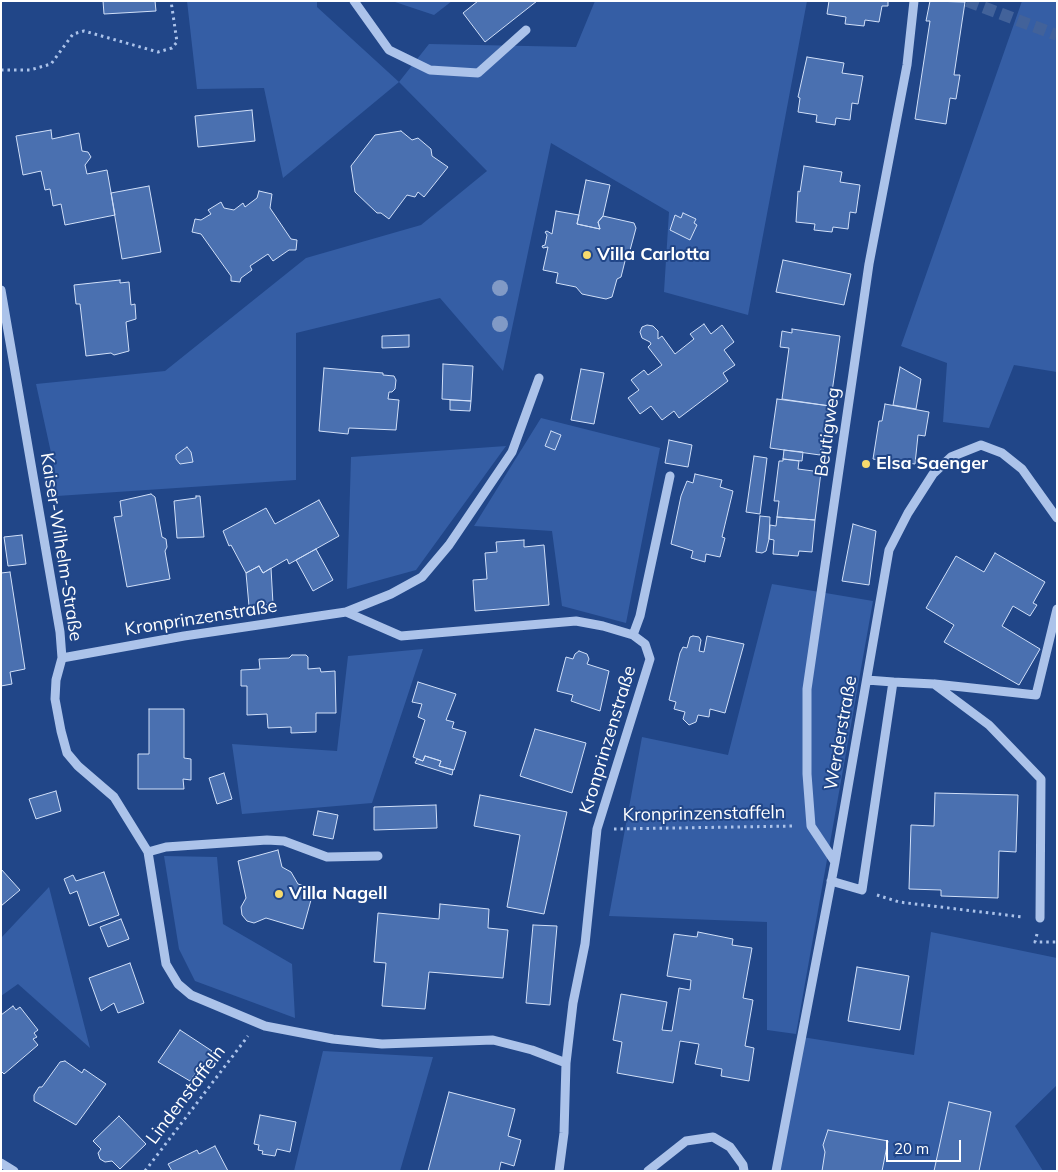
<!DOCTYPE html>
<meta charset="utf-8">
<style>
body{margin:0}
#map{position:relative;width:1058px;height:1172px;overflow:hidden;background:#214688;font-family:Mulish,sans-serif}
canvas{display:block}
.frame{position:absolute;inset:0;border:2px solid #fff;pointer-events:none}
.scale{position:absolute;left:886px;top:1140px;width:75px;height:22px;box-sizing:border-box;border:2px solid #fff;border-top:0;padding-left:6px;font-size:15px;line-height:18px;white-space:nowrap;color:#fff;-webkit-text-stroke:4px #214688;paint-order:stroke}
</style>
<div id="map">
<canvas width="1058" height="1172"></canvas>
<div class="frame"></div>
<div class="scale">20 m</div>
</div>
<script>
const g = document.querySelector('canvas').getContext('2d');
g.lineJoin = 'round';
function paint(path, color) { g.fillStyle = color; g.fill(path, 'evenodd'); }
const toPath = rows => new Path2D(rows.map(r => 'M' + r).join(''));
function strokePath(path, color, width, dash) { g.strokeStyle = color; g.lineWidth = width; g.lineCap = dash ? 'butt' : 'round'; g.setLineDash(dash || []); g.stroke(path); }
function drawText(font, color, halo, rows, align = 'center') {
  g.font = font + ' Mulish,sans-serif'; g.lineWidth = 4; g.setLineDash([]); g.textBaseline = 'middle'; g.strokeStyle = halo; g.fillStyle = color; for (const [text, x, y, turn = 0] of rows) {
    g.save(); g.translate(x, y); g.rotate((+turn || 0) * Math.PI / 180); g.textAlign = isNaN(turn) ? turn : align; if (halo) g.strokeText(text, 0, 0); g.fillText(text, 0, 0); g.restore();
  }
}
paint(toPath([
 [187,1,317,1,317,7,399,82,429,44,576,47,595,1,807,1,748,315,664,292,669,212,551,143,503,371,440,298,296,333,296,480,57,496,55,471,36,384,165,371,306,258,421,225,487,171,399,82,283,178,264,88,197,89],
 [392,1,452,1,434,15],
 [1022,1,1057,1,1057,372,1014,365,989,428,943,422,947,363,901,346],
 [541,418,660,448,626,623,562,606,552,531,474,526],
 [506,446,416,570,347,589,351,457],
 [772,584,873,601,796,1034,767,1030,767,922,609,916,642,737,728,755],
 [423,649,372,803,242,814,232,744,337,751,348,656],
 [164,856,217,857,223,924,292,964,295,1018,195,981,179,949],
 [49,887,90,1048,18,984,1,996,1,938],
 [931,932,1057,958,1057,1085,1015,1126,1043,1171,776,1171,802,1037,914,1055],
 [323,1051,433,1057,400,1171,294,1171]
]), '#355ea5');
const building = toPath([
 [103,1,155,1,156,11,104,14,103,1],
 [478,1,537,1,485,42,463,13,478,1],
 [829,1,888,1,888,6,882,6,879,22,865,20,864,26,845,24,846,17,827,14,829,1],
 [930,1,965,2,954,75,960,75,956,99,950,98,946,124,915,119,930,21,926,21,930,1],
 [807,57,844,63,842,73,863,76,858,104,852,103,850,120,836,118,835,125,816,122,817,115,798,112,800,98,798,97,807,57],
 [252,110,255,141,198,147,195,116,252,110],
 [51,130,52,139,79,133,82,151,88,152,91,157,85,165,87,174,107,170,115,215,65,225,61,204,53,206,50,189,45,190,41,171,23,175,16,136,51,130],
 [401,131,412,140,418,138,431,149,432,156,448,167,424,197,418,192,415,197,407,195,389,219,381,213,377,213,355,192,351,166,375,135,401,131],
 [804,166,842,172,840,182,860,185,856,213,850,212,848,229,833,227,832,232,814,230,815,224,796,222,798,191,800,192,804,166],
 [586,180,610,185,603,216,598,222,600,229,577,224,586,180],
 [149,186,161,252,122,259,111,193,149,186],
 [259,191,272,194,270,208,291,239,297,240,296,250,289,250,273,261,268,254,250,266,252,270,241,278,240,282,231,281,231,276,201,234,192,232,195,219,201,220,211,214,208,210,221,202,224,208,234,210,243,203,245,207,257,198,259,191],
 [556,211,579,215,577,224,600,229,598,222,603,216,634,223,636,228,629,254,626,257,621,277,617,279,612,297,606,299,582,294,576,287,556,283,558,273,543,270,548,247,543,248,542,246,545,245,547,235,545,232,547,231,552,234,556,211],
 [683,213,696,219,694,223,697,225,690,240,670,230,675,215,681,218,683,213],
 [783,260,851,274,844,305,776,292,783,260],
 [120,280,120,283,129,282,131,305,135,304,136,319,126,322,129,351,114,355,111,353,86,356,80,304,76,304,74,285,120,280],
 [704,324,711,334,722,325,734,342,724,350,735,365,723,373,728,381,679,418,674,411,662,420,651,406,640,414,628,398,639,390,631,380,644,370,648,375,662,365,648,347,651,344,650,342,642,338,640,332,642,327,647,325,653,326,658,331,658,339,662,336,675,354,694,339,690,334,704,324],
 [792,329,840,336,830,406,782,399,789,348,780,347,782,331,792,333,792,329],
 [409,335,409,347,382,348,382,336,409,335],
 [443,364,473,366,471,401,442,399,443,364],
 [900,367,921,379,916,409,893,405,900,367],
 [324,368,383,373,383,375,394,376,396,380,395,389,392,392,389,392,388,399,399,400,396,430,349,428,348,434,319,431,324,368],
 [581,369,604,373,594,424,571,420,581,369],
 [777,399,830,406,824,449,821,449,820,455,770,448,777,399],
 [450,400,471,401,470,411,450,410,450,400],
 [885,404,929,412,925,436,918,435,915,464,908,463,908,465,873,459,879,421,882,421,885,404],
 [551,431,561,435,555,450,545,446,551,431],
 [669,440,692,445,688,467,665,463,669,440],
 [187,447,191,452,193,462,180,464,176,459,176,455,187,447],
 [784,450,803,452,802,461,783,459,784,450],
 [754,456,767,458,760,514,746,512,754,456],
 [783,459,799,461,798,469,821,472,815,520,777,517,779,501,774,501,779,461,783,461,783,459],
 [695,474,722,480,720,487,733,491,722,537,725,538,720,557,706,554,705,562,691,558,693,551,671,544,681,496,687,481,693,483,695,474],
 [151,494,155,497,162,537,166,539,167,547,165,551,170,579,127,587,114,517,122,516,120,501,151,494],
 [196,496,200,496,204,537,177,538,174,501,196,498,196,496],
 [319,500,339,536,289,564,287,559,263,573,259,566,246,573,231,545,229,546,223,531,266,508,275,524,319,500],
 [760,516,770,517,769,539,766,551,762,553,756,552,760,516],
 [777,517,815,520,812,552,799,551,798,556,773,554,774,540,769,539,770,525,776,526,777,517],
 [853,524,876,531,869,585,842,581,853,524],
 [22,535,26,564,8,566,4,537,22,535],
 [524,540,524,547,544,545,549,605,475,611,473,580,487,579,485,553,497,552,496,542,524,540],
 [316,549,333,580,313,591,296,560,316,549],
 [995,553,1045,582,1033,603,1037,605,1030,616,1013,606,1002,626,1040,649,1019,685,944,642,954,625,926,608,956,556,984,572,995,553],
 [259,566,263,573,271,568,273,604,249,606,246,573,259,566],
 [10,572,25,669,10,672,12,684,1,686,1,573,10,572],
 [693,636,699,637,701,640,699,651,704,652,707,636,744,644,725,713,710,709,709,717,698,715,696,722,689,725,683,719,685,712,674,709,676,702,669,700,680,653,683,647,687,648,690,637,693,636],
 [579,651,587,654,589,659,587,664,609,671,600,711,571,701,573,695,557,691,566,657,573,659,575,654,579,651],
 [292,655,306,655,308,657,308,669,320,668,321,672,335,671,336,713,316,713,316,732,291,733,291,727,268,728,267,714,247,715,247,686,241,686,241,670,260,669,259,659,289,658,292,655],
 [418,682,456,694,446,720,454,722,452,728,466,732,454,770,439,766,441,761,425,756,423,761,413,757,425,720,418,717,422,704,412,702,418,682],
 [149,709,184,709,184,758,191,759,191,780,183,779,184,789,138,789,138,754,149,754,149,709],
 [535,729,586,743,572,793,520,776,535,729],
 [425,756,441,761,439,766,453,770,452,775,415,763,417,759,423,761,425,756],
 [224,773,232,799,217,804,209,778,224,773],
 [56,791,61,811,36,819,29,799,56,791],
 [935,793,1018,795,1016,852,999,851,998,898,941,896,941,890,909,889,911,825,934,826,935,793],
 [480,795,567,812,544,914,507,907,520,835,474,826,480,795],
 [436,805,437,828,374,830,374,807,436,805],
 [318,811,338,815,333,839,313,835,318,811],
 [278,850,282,867,291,872,298,884,314,889,303,929,266,918,254,923,247,921,242,915,241,907,246,898,238,861,278,850],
 [1,869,20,890,1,906,1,869],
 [104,872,119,915,89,926,77,891,70,894,64,879,73,875,76,881,104,872],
 [440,904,489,909,488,928,508,930,503,978,429,972,425,1009,382,1006,386,963,374,962,378,913,439,919,440,904],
 [121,919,129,939,108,947,100,927,121,919],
 [533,925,557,926,550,1005,526,1003,533,925],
 [698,932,733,939,732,945,752,948,743,998,753,1000,745,1046,754,1048,749,1081,721,1076,722,1069,695,1064,699,1044,680,1041,673,1083,617,1073,622,1042,613,1040,621,994,667,1002,662,1030,672,1031,679,988,690,990,691,980,667,976,674,934,697,937,698,932],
 [130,963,144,1003,118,1013,114,1003,101,1011,89,978,130,963],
 [857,967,909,976,900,1030,848,1021,857,967],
 [13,1006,16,1010,20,1007,38,1030,34,1033,37,1037,33,1039,38,1045,4,1074,1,1071,1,1015,13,1006],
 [180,1030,212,1051,209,1054,214,1058,207,1068,202,1064,190,1081,158,1062,180,1030],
 [65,1061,82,1073,84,1069,106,1084,76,1125,34,1101,34,1095,39,1087,42,1087,60,1062,65,1061],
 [449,1092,515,1109,508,1136,521,1140,514,1166,501,1162,499,1171,428,1171,449,1092],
 [949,1102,991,1112,979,1171,934,1171,949,1102],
 [260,1115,296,1122,290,1152,277,1149,275,1156,262,1154,263,1151,258,1150,259,1145,254,1144,260,1115],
 [119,1116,146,1144,120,1169,112,1161,105,1162,100,1159,98,1153,101,1149,93,1141,119,1116],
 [828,1130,888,1141,882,1171,822,1171,825,1152,823,1145,828,1130],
 [215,1146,228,1171,172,1171,168,1164,197,1150,199,1154,215,1146]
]);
paint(building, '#4a70b0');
strokePath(building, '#d0dff8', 1);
strokePath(toPath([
 [967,1,1057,35]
]), '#42629a', 12, [12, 6]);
strokePath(toPath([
 [1,70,30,70,51,64,73,34,84,31,158,52,172,48,177,42,171,1],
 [614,829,795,826],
 [877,895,899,902,1023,917],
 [1037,934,1035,942,1057,942],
 [145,1171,248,1036]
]), '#acc3ea', 3, [2.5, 4]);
strokePath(toPath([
 [354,1,389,50,430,70,478,73,526,30],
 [1,290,60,632,62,658,56,680,55,699,61,731,67,753,78,766,114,797,148,852,166,964,178,984,191,995,265,1026,333,1039,382,1044,493,1040,532,1050,566,1063,564,1133,559,1171],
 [346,612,391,594,422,577,449,545,512,452,539,378],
 [633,635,640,616,670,476],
 [62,658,184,636,346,612,401,636,576,621,603,626,633,635,645,644,650,659,597,829,585,944,573,1003,566,1063],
 [893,682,934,684,989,725,1041,779,1040,918],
 [935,684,1036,695,1057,609],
 [148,852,166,847,267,840,284,841,327,857,378,856],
 [835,862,811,826,807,774,807,689,869,264,907,65,914,1],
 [831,881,862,890,893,682,867,680],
 [1,1163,14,1171],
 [648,1171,686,1141,713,1137,730,1147,743,1165,744,1171],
 [776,1171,835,862,889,550,908,513,933,474,951,457,981,445,1002,453,1022,469,1057,518]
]), '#acc3ea', 9);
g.fillStyle = '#819ac6';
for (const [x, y] of [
 [500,288],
 [500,324]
]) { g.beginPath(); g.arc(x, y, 8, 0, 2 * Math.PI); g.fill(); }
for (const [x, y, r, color] of [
 [587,255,5,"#f7da6d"],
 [866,464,5,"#f7da6d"],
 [279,894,5,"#f7da6d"]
]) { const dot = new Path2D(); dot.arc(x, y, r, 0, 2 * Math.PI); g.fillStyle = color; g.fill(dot); strokePath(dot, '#214688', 2); }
drawText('bold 18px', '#fff', '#214688', [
 ["Villa Carlotta",597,255],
 ["Elsa Saenger",876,464],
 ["Villa Nagell",289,894]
], 'left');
drawText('18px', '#fff', '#214688', [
 ["Beutigweg",828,432,-82],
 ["Kaiser-Wilhelm-Straße",61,547,81],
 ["Kronprinzenstraße",201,618,-9],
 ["Werderstraße",841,733,-80],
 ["Kronprinzenstraße",608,740,-73],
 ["Kronprinzenstaffeln",704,814,-1],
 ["Lindenstaffeln",186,1095,-53]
]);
</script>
